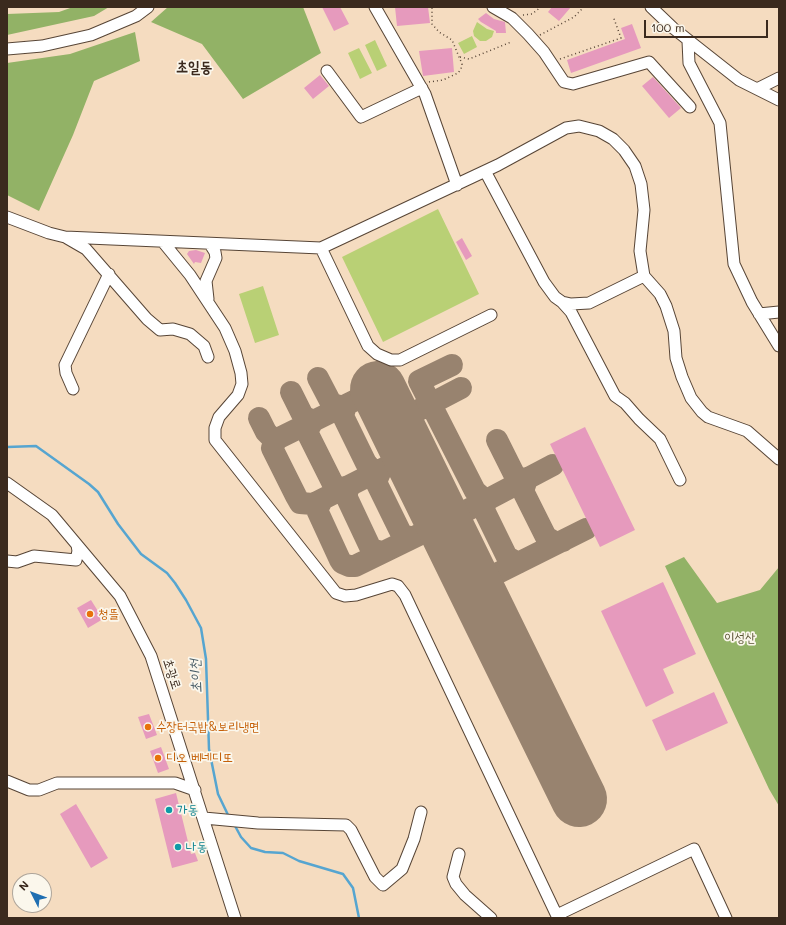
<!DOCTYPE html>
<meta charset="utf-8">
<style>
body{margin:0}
#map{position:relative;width:786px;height:925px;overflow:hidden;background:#f5dcc0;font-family:Mali,sans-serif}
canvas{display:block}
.frame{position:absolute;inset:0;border:8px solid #3b2a1e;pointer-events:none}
.north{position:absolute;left:12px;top:873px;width:40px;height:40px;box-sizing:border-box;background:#fbf7ec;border:1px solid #aea59a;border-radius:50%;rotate:312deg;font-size:11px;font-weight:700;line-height:16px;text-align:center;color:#3b2a1e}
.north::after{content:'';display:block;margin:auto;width:14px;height:18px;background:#1f6fb2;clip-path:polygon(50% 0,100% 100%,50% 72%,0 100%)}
.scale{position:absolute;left:644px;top:20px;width:124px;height:18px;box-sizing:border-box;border:2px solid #3b2a1e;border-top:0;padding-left:5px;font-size:12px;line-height:14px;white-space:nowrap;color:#3b2a1e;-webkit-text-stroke:3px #fbf7ec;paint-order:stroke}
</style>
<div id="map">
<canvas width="786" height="925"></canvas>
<div class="frame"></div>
<div class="north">N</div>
<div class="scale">100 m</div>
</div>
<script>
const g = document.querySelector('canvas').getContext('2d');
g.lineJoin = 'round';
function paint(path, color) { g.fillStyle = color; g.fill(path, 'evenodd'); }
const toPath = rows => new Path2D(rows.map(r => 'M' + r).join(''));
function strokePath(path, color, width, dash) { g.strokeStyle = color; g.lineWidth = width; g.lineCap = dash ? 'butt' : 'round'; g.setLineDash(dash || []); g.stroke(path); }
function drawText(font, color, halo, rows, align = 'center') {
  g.font = font + ' Mali,"Poor Story",sans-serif'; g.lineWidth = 3.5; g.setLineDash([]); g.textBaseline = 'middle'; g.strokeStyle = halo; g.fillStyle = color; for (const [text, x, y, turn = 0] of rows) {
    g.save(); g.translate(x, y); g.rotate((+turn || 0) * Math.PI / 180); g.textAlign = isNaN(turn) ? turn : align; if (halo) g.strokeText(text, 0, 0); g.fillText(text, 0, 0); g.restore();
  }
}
paint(toPath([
 [477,22,487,29,494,31,492,37,486,41,480,41,474,36,473,31],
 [472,36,477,47,464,54,458,43],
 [375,40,387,66,377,71,365,45],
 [359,48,372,73,360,79,348,53],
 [438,209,479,294,383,342,342,257],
 [263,286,279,335,255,343,239,294]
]), '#b9d075');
paint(toPath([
 [73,7,109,7,94,16,7,35,7,14,59,12],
 [168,7,303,7,321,53,243,99,202,44,151,22],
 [135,32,140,61,94,81,73,135,39,211,7,195,7,63,70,54],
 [684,557,717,603,760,590,779,567,779,806,769,789,665,566]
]), '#92b266');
strokePath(toPath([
 [7,447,36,446,89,484,98,492,118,524,141,554,167,573,175,583,186,600,201,628,206,659,209,749,218,794,229,817],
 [234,824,241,837,251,848,265,852,283,853,299,861,343,874,353,888,359,918]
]), '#56a5d0', 2.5);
strokePath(toPath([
 [452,365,419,381,475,491,483,498,489,499],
 [318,378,330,401,333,404,342,407],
 [378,389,277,439,272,448,296,496,300,503,313,504,410,455],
 [291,392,303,416,313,421,309,428,308,434,333,484,338,487,345,488],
 [346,405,343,416,366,463,372,470,381,470],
 [259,418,266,432,271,437,277,439],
 [394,423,461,388],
 [497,440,514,474,519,478,527,479,523,491,546,537,556,543,563,541],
 [381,470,376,482,400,531,403,535,412,538],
 [351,485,347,491,347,498,371,549,382,552],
 [322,500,317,510,340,560,342,563,349,566,355,566,443,523,553,465],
 [486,500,484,510,507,557,518,563],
 [474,585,586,529]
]), '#98836f', 22);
strokePath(toPath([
 [378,389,579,799]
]), '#98836f', 56);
paint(toPath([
 [322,7,340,7,349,24,334,31],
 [395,7,428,7,430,23,397,26],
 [552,7,571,7,559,21,548,12],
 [486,13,494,19,505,22,506,33,496,33,496,31,481,22,478,19],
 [632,24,641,48,571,73,567,60,625,39,621,28],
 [452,48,454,72,423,76,419,51],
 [320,75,329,86,313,99,304,88],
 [653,77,681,108,669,118,642,86],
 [462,238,472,256,466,260,456,242],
 [196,250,205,253,201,263,195,262,194,264,187,254,189,251],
 [585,427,635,530,600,547,550,444],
 [663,582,696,654,663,669,674,693,646,707,601,611],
 [91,600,103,619,88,628,77,608],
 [714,692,728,723,666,751,652,720],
 [149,714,157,735,146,739,138,717],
 [161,747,169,769,158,773,150,751],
 [176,793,191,854,195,853,198,861,172,868,155,799],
 [76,804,108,858,91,868,60,814]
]), '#e69abd');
const minor = toPath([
 [375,7,425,94,457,185],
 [493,7,512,18,528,34,544,52,564,82,573,84,649,62,690,107],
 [651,7,673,28,739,80,757,89,779,78],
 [688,41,689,63,720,123,734,264,752,302,779,346],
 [7,49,42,46,91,35,136,16,148,7],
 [327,71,361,117,422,88],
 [757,89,779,100],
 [485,171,544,282,555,297,562,302,571,304,589,303,644,276],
 [7,217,49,233,65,237,321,248,498,165,566,128,579,126,599,131,613,139,624,150,635,166,641,184,644,210,640,251,644,276,660,294,666,306,674,331,676,358,682,377,691,398,702,412,708,417,747,431,779,459],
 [67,238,86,249,147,319,160,330,173,329,190,334,204,346,208,357],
 [163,242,190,275,225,328,235,351,241,373,242,384,238,395,219,417,215,428,215,440,336,593,345,596,356,595,392,584,398,586,405,595,558,918],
 [321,248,368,346,377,354,391,360,400,360,491,315],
 [208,299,206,281,216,258,215,252,210,244],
 [562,302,571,312,615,396,625,403,639,419,660,439,680,480],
 [759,314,779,312],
 [73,389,66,373,65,365,109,274],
 [7,483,52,515,120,596,151,656,235,918],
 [7,561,17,562,34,556,76,560,78,551,77,545],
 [7,781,29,790,39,790,57,783,175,783,195,790],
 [204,818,258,823,346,825,351,830,375,877,383,885,402,869,414,839,421,812],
 [459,854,453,877,456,884,465,895,491,918],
 [557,915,694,849,726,918]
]);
strokePath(minor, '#574536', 13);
strokePath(toPath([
 [523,15,532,14,541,7],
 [540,35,574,17,584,7],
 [460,57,469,59,511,42],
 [560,59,621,38,613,16],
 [429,82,443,80,458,73,461,69,462,64,452,40,439,32,432,24,432,7]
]), '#574536', 1.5, [1, 3]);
strokePath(minor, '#fff', 11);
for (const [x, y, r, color] of [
 [90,614,4,"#e8710a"],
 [148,727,4,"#e8710a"],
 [158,758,4,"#e8710a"],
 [169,810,4,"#0f9aa8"],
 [178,847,4,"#0f9aa8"]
]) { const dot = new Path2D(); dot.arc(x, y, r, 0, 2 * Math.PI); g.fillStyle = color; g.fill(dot); strokePath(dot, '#fbf7ec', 1.5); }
drawText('13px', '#c56008', '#fbf7ec', [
 ["청뜰",98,614],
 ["수장터국밥&보리냉면",156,727],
 ["디오 베네디또",166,758]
], 'left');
drawText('13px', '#5a5434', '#fbf7ec', [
 ["이성산",740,638]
]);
drawText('13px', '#3b2a1e', '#fbf7ec', [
 ["초광로",172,674,72]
]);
drawText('13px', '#0d838f', '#fbf7ec', [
 ["가동",177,810],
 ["나동",186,847]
], 'left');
drawText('italic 14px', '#465b65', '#fbf7ec', [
 ["초이천",196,676,-93]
]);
drawText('bold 15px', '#3b2a1e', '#fbf7ec', [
 ["초일동",194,67]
]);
</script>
